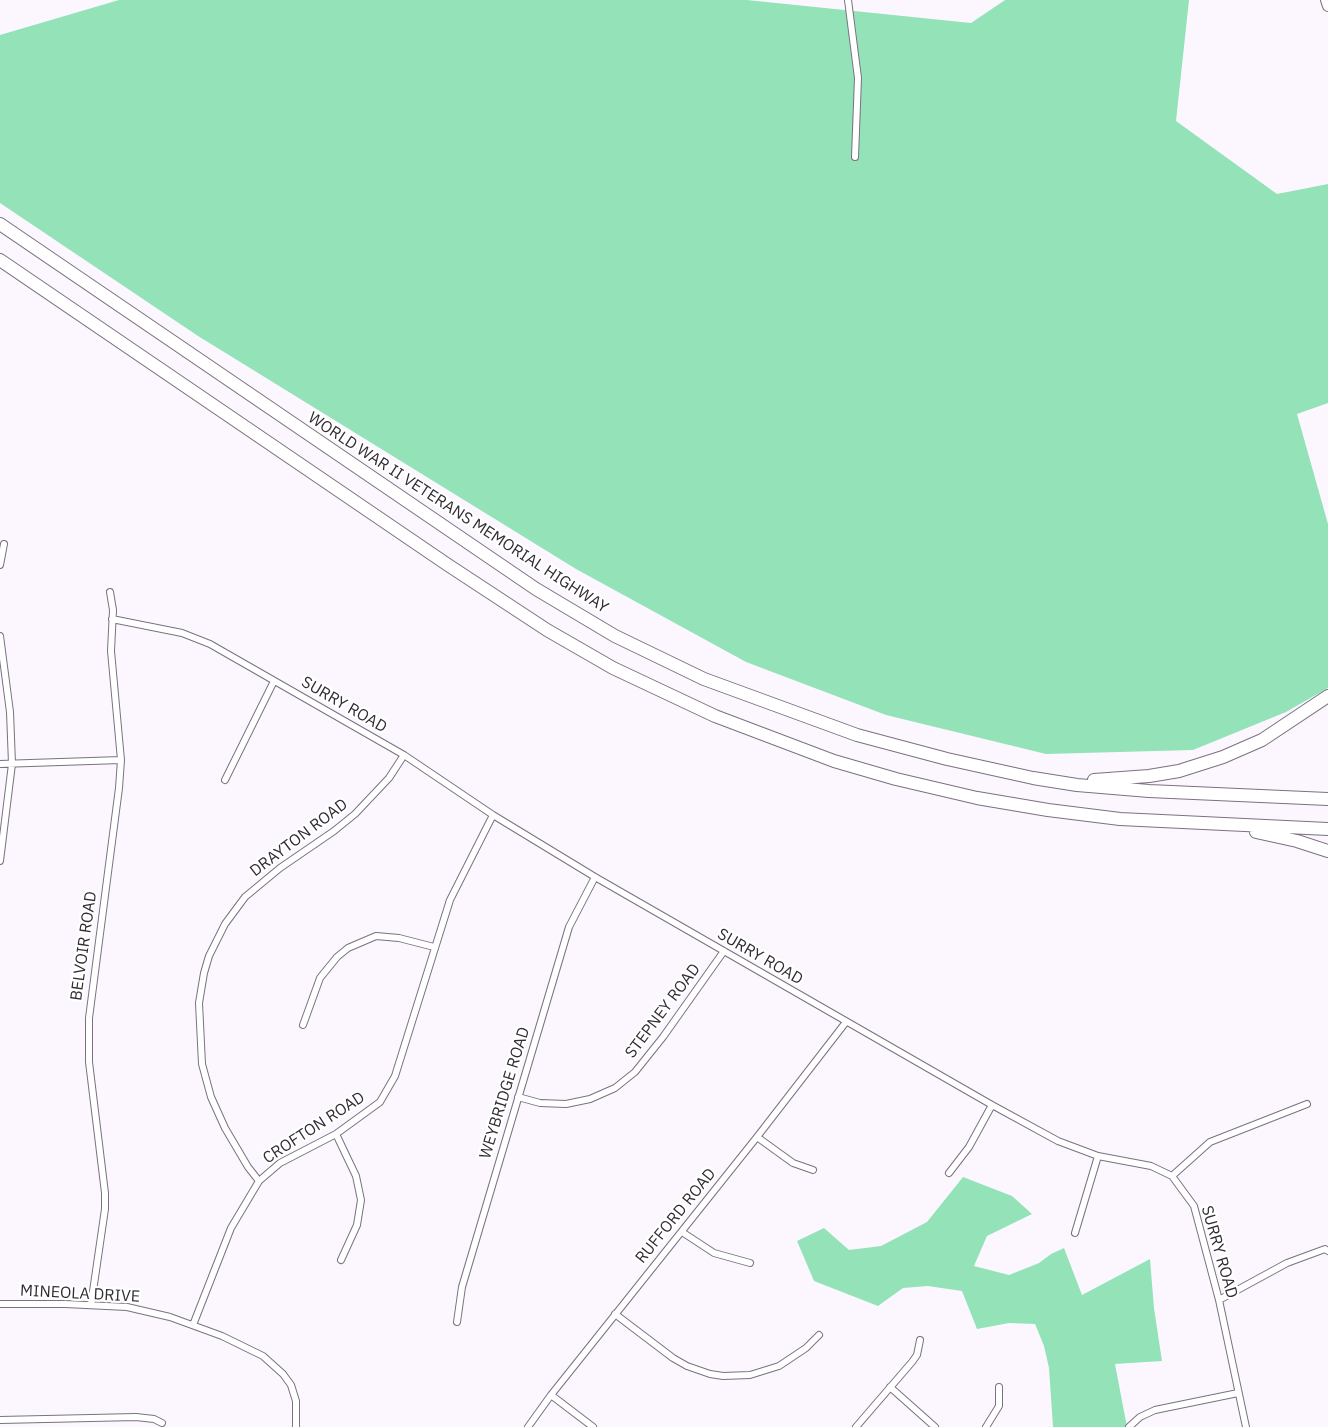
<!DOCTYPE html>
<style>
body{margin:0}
canvas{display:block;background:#fcf7fe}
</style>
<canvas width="1328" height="1427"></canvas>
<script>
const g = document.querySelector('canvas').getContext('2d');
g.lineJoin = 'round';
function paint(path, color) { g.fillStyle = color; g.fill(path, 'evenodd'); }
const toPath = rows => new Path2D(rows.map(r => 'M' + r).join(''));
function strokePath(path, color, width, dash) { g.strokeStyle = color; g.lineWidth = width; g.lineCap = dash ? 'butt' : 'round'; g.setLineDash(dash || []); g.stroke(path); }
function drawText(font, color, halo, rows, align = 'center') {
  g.font = font + ' "IBM Plex Sans",sans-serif'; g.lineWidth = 4.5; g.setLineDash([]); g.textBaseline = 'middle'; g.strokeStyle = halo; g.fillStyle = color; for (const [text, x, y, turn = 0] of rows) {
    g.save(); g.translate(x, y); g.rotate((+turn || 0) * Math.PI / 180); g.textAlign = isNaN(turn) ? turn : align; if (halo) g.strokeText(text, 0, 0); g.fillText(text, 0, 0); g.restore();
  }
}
paint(toPath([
 [119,0,747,0,971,23,1005,0,1189,0,1176,121,1277,194,1328,184,1328,403,1297,414,1328,524,1328,688,1286,712,1193,750,1046,754,886,715,746,662,576,569,198,336,0,203,0,35],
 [963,1177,1012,1196,1032,1214,987,1236,974,1266,1009,1275,1039,1263,1051,1254,1064,1248,1082,1295,1150,1259,1154,1308,1162,1361,1115,1364,1127,1427,1053,1427,1049,1368,1044,1346,1035,1324,1009,1323,977,1329,962,1291,928,1286,903,1288,878,1306,814,1281,797,1241,824,1228,849,1250,881,1246,927,1222]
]), '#94e3b8');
const street = toPath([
 [848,0,858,78,855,157],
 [0,565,4,544],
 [112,619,182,633,210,644,404,755,493,815,595,877,992,1105,1058,1141,1098,1156,1151,1166,1172,1176,1194,1206,1219,1300,1246,1427],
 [0,636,10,712,12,764,0,861],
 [0,764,121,760],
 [225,780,274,681],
 [303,1025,320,978,337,957,348,948,376,936,399,938,434,947],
 [518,1097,540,1103,566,1104,590,1099,615,1088,635,1072,663,1037,724,951],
 [336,1134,356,1176,361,1200,357,1225,341,1260],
 [757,1137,793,1163,813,1170],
 [949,1173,969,1147,992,1105],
 [1172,1176,1210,1142,1307,1104],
 [259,1181,248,1167,225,1128,211,1097,202,1064,199,1003,204,973,209,956,225,924,245,897,280,868,334,831,355,814,389,778,404,755],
 [682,1232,714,1253,750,1263],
 [1075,1233,1098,1156],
 [1219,1300,1287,1263,1325,1249,1328,1251],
 [0,1304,65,1304,127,1307,170,1317,222,1336,263,1356,283,1374,291,1385,296,1401,296,1427],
 [91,1305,105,1209,105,1193,89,1062,89,1018,119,788,121,760,111,651,113,610,110,592],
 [615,1314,673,1358,687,1366,710,1374,723,1376,750,1375,779,1366,806,1348,819,1335],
 [457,1322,462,1287,569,927,595,877],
 [193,1325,231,1228,259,1181,280,1163,336,1134,380,1102,395,1076,450,900,493,815],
 [890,1387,935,1427],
 [551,1395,593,1427],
 [0,1420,136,1417,154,1419,162,1423],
 [528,1427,551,1395,757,1137,846,1022],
 [856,1427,912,1362,917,1355,920,1340],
 [986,1427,999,1406,999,1387],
 [1129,1427,1140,1417,1155,1410,1238,1393]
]);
const primary = toPath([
 [1326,0,1328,6]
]);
const highway = toPath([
 [0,224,536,589,615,636,704,679,857,735,947,759,1033,778,1077,785,1149,791,1328,799],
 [0,260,448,565,547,630,613,668,715,716,834,761,896,779,977,798,1048,810,1120,819,1328,829],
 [1094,780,1149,776,1179,771,1223,757,1262,740,1328,696],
 [1256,832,1297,841,1328,851]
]);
strokePath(street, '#7b7180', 8);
strokePath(primary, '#7b7180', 12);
strokePath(highway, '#7b7180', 14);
strokePath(street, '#fff', 6);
strokePath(primary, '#fff', 10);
strokePath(highway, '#fff', 12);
drawText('16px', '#322d34', '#fff', [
 ["WORLD WAR II VETERANS MEMORIAL HIGHWAY",458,513,33],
 ["SURRY ROAD",344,705,30],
 ["DRAYTON ROAD",299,838,-37],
 ["BELVOIR ROAD",84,946,-82],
 ["SURRY ROAD",760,957,30],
 ["STEPNEY ROAD",663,1011,-53],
 ["WEYBRIDGE ROAD",505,1093,-73],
 ["CROFTON ROAD",314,1128,-33],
 ["RUFFORD ROAD",676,1216,-51],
 ["SURRY ROAD",1219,1252,74],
 ["MINEOLA DRIVE",80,1294,3]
]);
</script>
